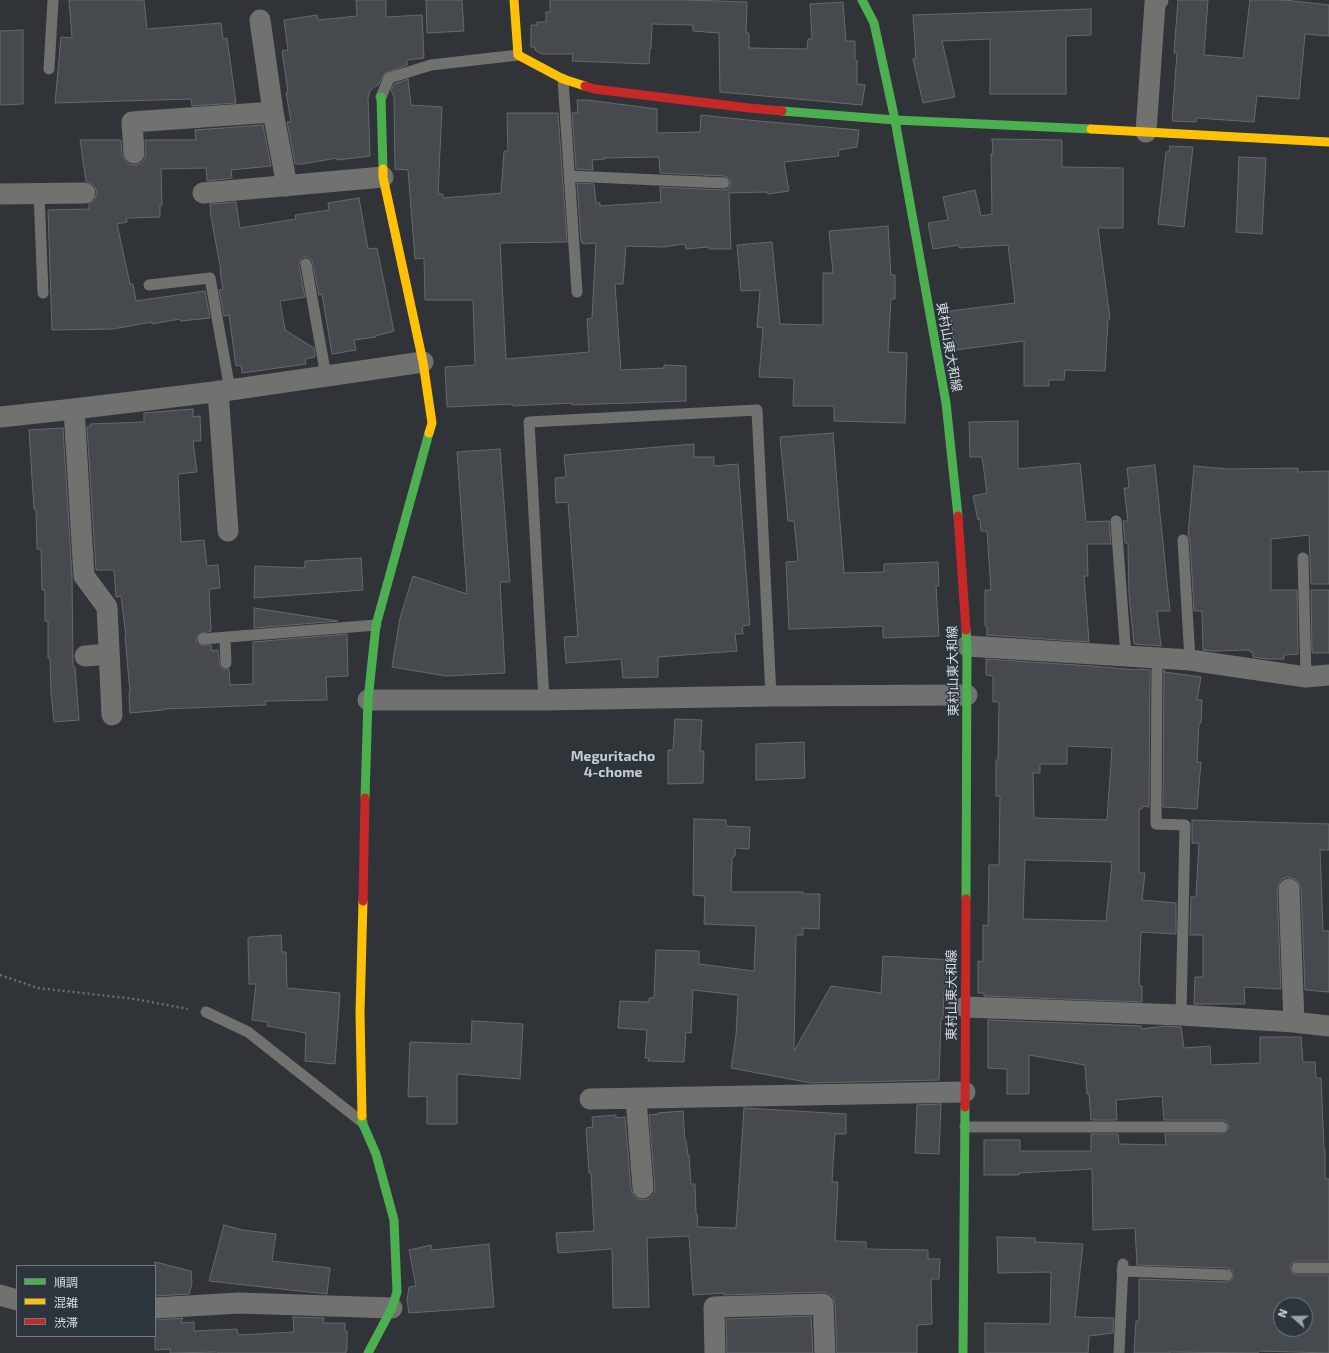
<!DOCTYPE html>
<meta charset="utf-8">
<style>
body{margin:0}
#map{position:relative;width:1329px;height:1353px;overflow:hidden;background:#303438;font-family:"Exo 2","Noto Sans JP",sans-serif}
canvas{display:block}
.legend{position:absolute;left:16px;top:1265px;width:140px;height:72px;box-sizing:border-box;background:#2c343c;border:1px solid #71787f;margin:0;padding:5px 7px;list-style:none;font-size:12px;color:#d9dee4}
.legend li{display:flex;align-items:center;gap:8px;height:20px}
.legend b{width:20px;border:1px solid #71787f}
.north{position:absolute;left:1273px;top:1297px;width:40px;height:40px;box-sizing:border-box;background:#2c343c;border:1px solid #71787f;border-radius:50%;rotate:290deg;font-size:11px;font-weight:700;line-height:16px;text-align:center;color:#d9dee4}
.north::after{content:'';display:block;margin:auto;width:14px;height:18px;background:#9ea2a8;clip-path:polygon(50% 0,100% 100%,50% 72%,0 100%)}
</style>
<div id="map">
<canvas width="1329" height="1353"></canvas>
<ul class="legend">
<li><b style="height:5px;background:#4caf50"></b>順調</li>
<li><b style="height:5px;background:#ffc107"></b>混雑</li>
<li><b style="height:5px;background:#c62828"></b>渋滞</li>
</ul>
<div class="north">N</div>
</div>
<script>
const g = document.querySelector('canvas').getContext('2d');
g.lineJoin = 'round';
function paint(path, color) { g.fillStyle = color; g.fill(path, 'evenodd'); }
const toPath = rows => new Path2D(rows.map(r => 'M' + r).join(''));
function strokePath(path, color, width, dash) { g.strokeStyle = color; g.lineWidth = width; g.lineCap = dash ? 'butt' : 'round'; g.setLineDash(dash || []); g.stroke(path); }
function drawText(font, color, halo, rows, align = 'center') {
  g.font = font + ' "Exo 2","Noto Sans JP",sans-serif'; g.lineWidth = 3; g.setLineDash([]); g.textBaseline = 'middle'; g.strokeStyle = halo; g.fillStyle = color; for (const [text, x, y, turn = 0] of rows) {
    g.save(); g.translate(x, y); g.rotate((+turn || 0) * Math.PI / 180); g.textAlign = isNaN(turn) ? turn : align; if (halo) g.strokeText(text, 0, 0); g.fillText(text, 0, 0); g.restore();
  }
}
const building = toPath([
 [69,0,144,0,147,29,221,23,223,39,227,38,236,103,192,106,191,99,55,103,61,37,72,38,69,0],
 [356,0,386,0,386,17,422,15,424,58,407,60,407,65,385,73,378,85,374,87,370,91,368,97,370,156,337,160,337,158,302,164,295,164,287,122,291,122,286,92,288,92,282,51,288,50,284,20,317,15,318,20,357,16,356,0],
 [426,0,462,0,464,31,427,33,426,0],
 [550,0,688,0,747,2,746,33,749,33,749,48,807,49,808,39,812,39,810,4,843,2,846,41,855,41,855,60,857,60,857,84,865,85,862,105,720,92,719,33,693,31,693,25,652,24,651,49,650,48,649,64,572,61,573,54,542,54,535,50,535,47,531,47,531,25,537,25,537,22,546,22,546,12,550,12,550,0],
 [1178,0,1208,0,1204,55,1243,58,1250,0,1284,0,1329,5,1329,36,1305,34,1299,99,1257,96,1254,122,1197,118,1196,122,1172,121,1177,53,1174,53,1178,0],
 [1091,9,1091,35,1066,36,1066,94,990,94,990,39,942,41,955,97,923,103,913,59,916,59,913,15,1091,9],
 [23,30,23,104,0,105,0,31,23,30],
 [408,79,411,105,442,107,438,194,443,194,443,198,501,193,504,151,508,151,507,113,558,113,567,242,500,243,506,359,589,352,587,319,592,318,596,243,583,244,583,242,581,242,577,183,594,184,596,203,600,203,600,206,661,202,660,187,724,190,728,189,731,184,730,179,724,176,660,173,659,157,604,158,605,159,592,160,593,170,576,169,572,113,578,113,577,100,587,100,657,109,657,133,700,132,701,115,748,120,859,130,857,147,838,150,839,156,784,162,789,191,768,194,767,192,729,193,731,249,709,249,709,247,686,249,685,244,663,247,626,246,623,284,615,284,621,370,664,368,664,365,686,366,686,401,572,405,572,403,513,406,513,404,447,407,445,367,475,365,473,300,425,300,424,258,415,259,408,170,395,169,394,97,391,90,394,84,408,79],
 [263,125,271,166,231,170,232,178,207,181,206,168,161,169,162,205,160,205,160,217,126,218,127,222,117,224,130,284,133,284,136,301,205,291,210,318,181,321,180,319,152,324,152,322,113,329,52,330,48,210,89,209,89,204,95,199,97,193,95,187,91,183,86,181,80,140,121,140,122,154,124,159,128,164,135,165,141,163,145,158,146,152,145,140,196,140,195,130,263,125],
 [992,139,1062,140,1062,167,1123,168,1123,228,1098,228,1110,319,1108,320,1105,371,1065,370,1064,380,1049,380,1049,386,1024,386,1024,341,955,350,950,311,1015,303,1008,245,959,248,959,245,933,249,928,223,948,220,943,197,975,190,981,216,992,214,991,154,993,153,992,139],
 [1170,146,1193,147,1184,227,1158,224,1166,152,1169,152,1170,146],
 [1239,157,1266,158,1262,234,1236,232,1239,157],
 [359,198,368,249,377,248,394,331,375,336,376,337,354,340,356,350,332,354,322,294,319,295,312,260,308,257,304,257,301,259,299,265,305,297,280,301,285,330,314,348,315,357,305,359,306,364,242,373,241,365,236,366,229,315,224,316,219,290,223,289,220,271,221,271,210,211,211,211,210,204,236,202,240,228,296,219,295,215,329,210,328,203,359,198],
 [888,226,891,275,895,275,895,299,891,299,888,352,907,353,905,423,834,421,834,406,793,406,794,378,759,377,763,328,757,327,760,290,741,291,737,245,772,242,780,324,823,325,823,273,833,273,829,231,888,226],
 [193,409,193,417,200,416,201,441,193,441,197,472,178,474,181,542,204,540,207,566,218,565,220,588,209,589,211,631,199,634,196,639,197,643,200,645,211,645,212,651,218,650,220,666,223,669,229,669,230,685,253,684,253,642,347,634,348,676,326,677,327,700,265,701,266,705,163,709,163,710,130,713,129,693,130,693,125,636,126,636,121,596,116,597,114,570,96,570,87,427,90,427,90,424,144,422,144,413,193,409],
 [1018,421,1018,469,1080,463,1086,522,1109,521,1111,544,1087,544,1088,576,1084,576,1089,642,987,635,987,627,985,626,985,590,991,590,987,531,981,531,980,519,978,520,973,496,987,493,982,457,970,457,969,422,1018,421],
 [63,428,72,576,73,667,75,667,79,720,54,722,51,693,50,658,48,658,48,621,45,621,45,590,42,590,41,549,37,549,36,509,34,509,29,430,63,428],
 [833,433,844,573,884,572,884,564,938,562,939,586,936,586,939,636,883,638,883,626,789,629,786,562,798,561,794,521,788,521,780,437,833,433],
 [694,444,694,457,714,457,714,466,738,464,750,625,742,626,743,634,735,634,737,651,658,657,658,677,623,678,621,659,566,663,564,637,578,636,568,502,556,503,555,478,566,477,564,455,694,444],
 [500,449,510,582,500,582,505,673,446,676,392,667,400,618,413,576,467,594,457,452,500,449],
 [1155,465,1170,611,1157,611,1161,646,1134,644,1129,595,1128,543,1125,543,1123,521,1128,521,1124,488,1129,488,1127,468,1155,465],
 [1194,466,1228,469,1298,468,1298,472,1329,471,1329,584,1311,584,1309,535,1271,539,1271,590,1297,590,1298,654,1284,655,1284,659,1266,659,1253,657,1253,652,1250,652,1250,650,1214,651,1203,650,1202,611,1194,611,1190,540,1188,535,1194,466],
 [361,558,363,590,254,598,255,566,305,568,305,561,361,558],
 [1311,590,1329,590,1329,653,1312,653,1311,590],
 [254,608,338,621,254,628,254,608],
 [986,659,1091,666,1137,670,1137,669,1150,670,1149,807,1142,806,1142,809,1139,809,1139,873,1145,873,1142,900,1176,903,1176,934,1141,932,1139,986,1142,986,1142,1002,984,996,984,993,978,993,978,961,983,962,983,925,988,926,989,865,999,865,1000,796,996,796,996,760,998,760,999,702,993,702,993,676,986,675,986,659],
 [1067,746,1112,748,1107,820,1034,818,1033,773,1040,773,1040,764,1067,764,1067,746],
 [1025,860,1112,862,1106,921,1023,919,1025,860],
 [1164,670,1164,672,1201,677,1197,700,1202,700,1201,723,1199,723,1197,762,1201,762,1197,809,1163,807,1164,670],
 [675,719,702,720,700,751,704,751,703,783,668,784,668,750,673,750,675,719],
 [804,742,805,778,756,780,756,744,804,742],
 [694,819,726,820,726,826,750,827,749,849,735,848,735,856,732,858,731,892,803,892,803,894,820,894,819,929,803,928,803,935,796,935,794,1051,831,986,881,993,883,956,953,960,953,991,944,991,943,1019,941,1019,939,1080,811,1083,731,1068,736,1036,738,995,693,990,691,1033,686,1032,684,1062,648,1061,649,1058,645,1058,647,1030,618,1028,620,1001,649,1002,649,998,654,998,656,950,699,951,699,964,754,971,756,926,704,924,705,896,693,895,694,819],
 [1192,820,1329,824,1329,850,1320,850,1323,931,1329,931,1329,992,1305,990,1301,889,1299,883,1295,879,1288,877,1282,879,1279,883,1277,889,1281,989,1244,987,1245,1004,1194,1004,1195,977,1203,977,1203,935,1190,935,1191,897,1196,897,1199,843,1192,843,1192,820],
 [281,935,282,952,286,952,287,988,340,993,335,1064,305,1061,306,1033,267,1026,268,1022,252,1020,256,984,249,984,248,938,250,937,281,935],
 [988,1020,1141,1026,1141,1029,1166,1026,1181,1027,1184,1048,1210,1046,1211,1065,1260,1063,1260,1037,1301,1037,1303,1062,1315,1062,1316,1078,1321,1078,1324,1149,1325,1149,1325,1179,1329,1179,1329,1261,1297,1261,1291,1264,1290,1268,1293,1274,1297,1275,1329,1275,1329,1353,1259,1351,1258,1353,1170,1352,1170,1353,1134,1353,1136,1321,1139,1321,1139,1279,1227,1282,1233,1278,1233,1271,1227,1268,1137,1265,1135,1228,1093,1230,1092,1169,1019,1173,1019,1175,984,1175,984,1140,1020,1140,1020,1151,1091,1151,1091,1134,1118,1134,1119,1144,1166,1145,1165,1134,1222,1134,1228,1130,1228,1124,1226,1121,1222,1120,1164,1120,1162,1096,1116,1100,1117,1120,1091,1120,1089,1094,1087,1094,1085,1065,1029,1055,1029,1094,1007,1094,1007,1069,988,1068,988,1020],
 [1281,1305,1305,1305,1305,1329,1281,1329,1281,1305],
 [472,1021,523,1024,520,1079,457,1074,457,1124,427,1124,427,1096,408,1097,410,1042,471,1044,472,1021],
 [941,1104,939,1154,915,1153,917,1105,941,1104],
 [744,1108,846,1114,846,1134,835,1134,832,1182,838,1182,835,1241,866,1242,866,1249,928,1250,928,1259,940,1259,939,1279,931,1279,932,1324,917,1325,917,1353,837,1353,835,1304,833,1297,828,1293,823,1292,724,1295,724,1293,693,1295,689,1236,647,1238,649,1307,613,1308,612,1249,558,1253,556,1233,594,1231,591,1173,589,1173,586,1128,593,1127,592,1117,616,1115,616,1118,625,1117,631,1189,633,1194,638,1199,644,1200,650,1198,654,1194,655,1187,649,1115,658,1114,658,1113,683,1111,685,1141,686,1141,688,1155,689,1155,691,1184,695,1184,696,1214,697,1214,698,1227,736,1228,744,1108],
 [224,1225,242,1230,276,1234,272,1261,330,1268,327,1294,209,1281,224,1225],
 [997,1237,1035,1238,1035,1242,1083,1244,1075,1317,1114,1318,1113,1333,1089,1336,1088,1353,985,1353,985,1323,1050,1324,1051,1272,998,1273,997,1237],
 [489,1244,494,1307,409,1313,407,1300,409,1287,416,1286,409,1250,431,1245,432,1250,489,1244],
 [155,1262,191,1271,192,1284,189,1294,155,1296,155,1262],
 [811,1316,813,1353,727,1353,726,1319,811,1316],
 [293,1317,324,1318,323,1323,345,1323,345,1331,347,1331,347,1350,346,1350,346,1353,218,1353,218,1352,170,1353,170,1349,155,1350,155,1320,183,1318,181,1323,194,1322,194,1331,237,1329,238,1335,294,1332,293,1317]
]);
paint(building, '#46494d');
strokePath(building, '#65696d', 1);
strokePath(toPath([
 [0,975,38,988,135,999,188,1009]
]), '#6c6c6d', 2.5, [2, 3]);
strokePath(toPath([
 [49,69,53,0],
 [563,79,577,292],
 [381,97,389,78,431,65,518,55],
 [570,176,724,183],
 [39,193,43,293],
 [306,264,326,376],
 [149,285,210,278,230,390],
 [1116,521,1126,656],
 [1183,540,1190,660],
 [1303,558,1306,677],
 [225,638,226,663],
 [203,639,376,625],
 [1157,658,1156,824,1185,825,1181,1015],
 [544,700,529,422,757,410,771,696],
 [206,1012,248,1032,362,1122],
 [965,1127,1222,1127],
 [1297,1268,1329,1268],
 [1122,1271,1227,1275],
 [1119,1353,1123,1264]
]), '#717170', 11);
strokePath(toPath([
 [260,20,273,112,287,186],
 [1146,132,1155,3,1158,0],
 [134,153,132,122,273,112],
 [203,193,383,177],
 [0,194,85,193],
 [218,391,228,531],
 [74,409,84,576,107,607,112,715],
 [0,417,74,409,230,390,423,362],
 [967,646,1190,660,1306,677,1329,675],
 [85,656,109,654],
 [368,700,544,700,771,696,967,695],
 [1289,889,1294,1022],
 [965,1007,1181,1015,1294,1022,1329,1026],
 [590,1099,965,1092],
 [636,1099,643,1188],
 [0,1295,17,1300],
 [155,1308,239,1303,392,1308],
 [715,1353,714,1307,823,1304,825,1353]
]), '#717170', 21);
strokePath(toPath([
 [862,0,874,23,895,120,946,403,958,516],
 [381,97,383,169],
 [782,111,895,120,1091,129],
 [966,630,967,646,966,899],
 [365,798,368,700,376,625,429,433],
 [362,1116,362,1122,376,1154,394,1220,397,1292,392,1308,368,1353],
 [963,1353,965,1107]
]), '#4caf50', 9);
strokePath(toPath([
 [514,0,518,55,563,79,585,86],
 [1091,129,1329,142],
 [383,169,383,177,423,362,432,423,429,433],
 [362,1116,360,1013,363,901]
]), '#ffc107', 9);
strokePath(toPath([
 [585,86,594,89,749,108,782,111],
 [958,516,966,630],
 [363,901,365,798],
 [965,1107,966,899]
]), '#c62828', 9);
drawText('13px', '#d9dee4', '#2c343c', [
 ["東村山東大和線",949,347,80],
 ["東村山東大和線",953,671,-91],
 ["東村山東大和線",952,995,-90]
]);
drawText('bold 14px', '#c2cdd7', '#2c343c', [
 ["Meguritacho",613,756],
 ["4-chome",613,772]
]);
</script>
